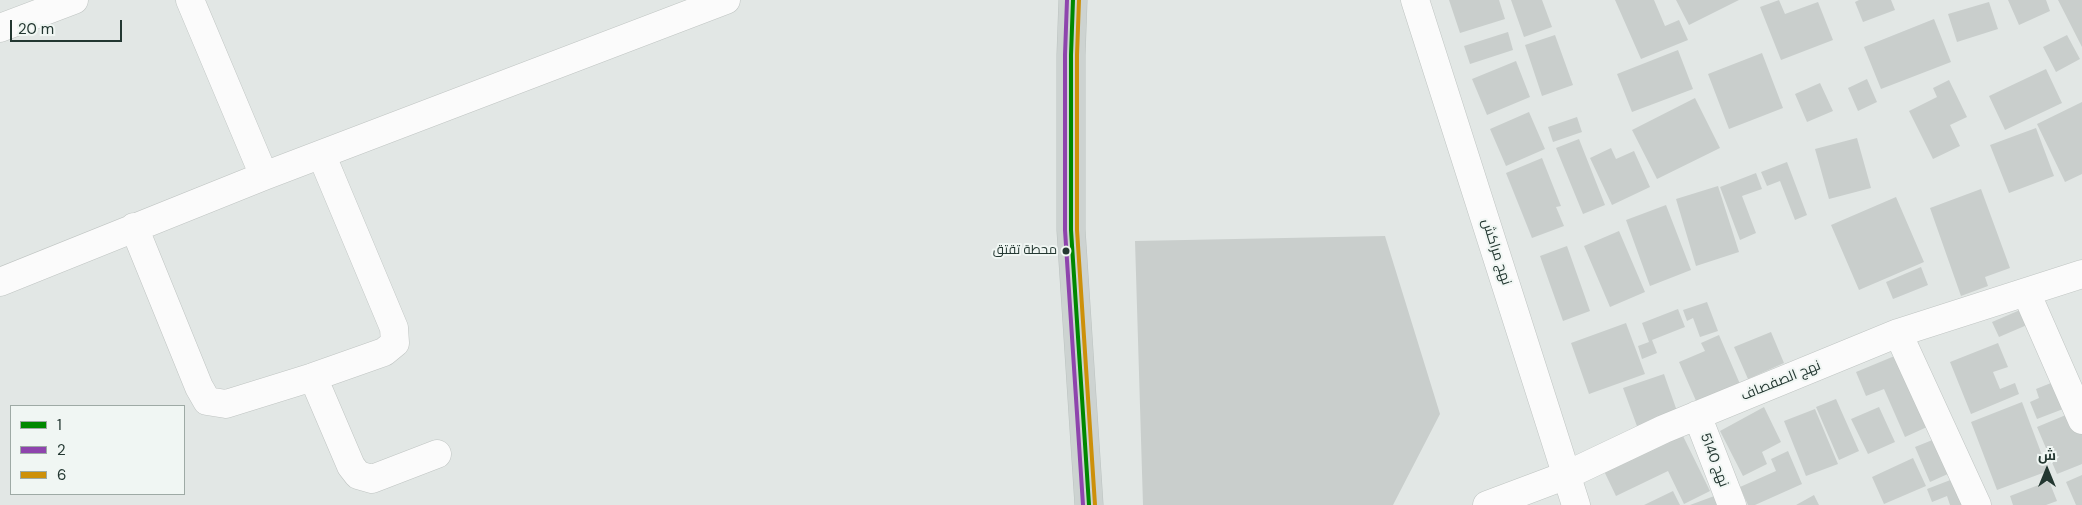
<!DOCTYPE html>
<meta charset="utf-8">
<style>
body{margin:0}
#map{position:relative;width:2082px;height:505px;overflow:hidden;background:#e2e7e5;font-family:"DM Sans",Cairo,sans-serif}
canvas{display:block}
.legend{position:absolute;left:10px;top:405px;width:175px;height:90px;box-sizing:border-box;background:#f0f6f3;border:1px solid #9eaaa5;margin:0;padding:6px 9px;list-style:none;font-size:15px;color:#233731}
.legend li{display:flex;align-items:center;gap:10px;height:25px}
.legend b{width:25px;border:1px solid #9eaaa5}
.north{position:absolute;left:2022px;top:445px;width:50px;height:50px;-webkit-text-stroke:4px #f0f6f3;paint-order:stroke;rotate:0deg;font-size:14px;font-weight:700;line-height:20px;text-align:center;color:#233731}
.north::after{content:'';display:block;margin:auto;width:18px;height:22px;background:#233731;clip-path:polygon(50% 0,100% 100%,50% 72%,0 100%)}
.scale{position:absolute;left:10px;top:20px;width:112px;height:22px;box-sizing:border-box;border:2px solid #233731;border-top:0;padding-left:6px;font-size:15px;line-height:18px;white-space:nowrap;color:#233731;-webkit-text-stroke:4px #f0f6f3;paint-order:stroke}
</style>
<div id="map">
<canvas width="2082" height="505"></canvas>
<ul class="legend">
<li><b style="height:6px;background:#080"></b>1</li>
<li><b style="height:6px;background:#8e44ad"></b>2</li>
<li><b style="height:6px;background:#cd900a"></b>6</li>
</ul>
<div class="north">ش</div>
<div class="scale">20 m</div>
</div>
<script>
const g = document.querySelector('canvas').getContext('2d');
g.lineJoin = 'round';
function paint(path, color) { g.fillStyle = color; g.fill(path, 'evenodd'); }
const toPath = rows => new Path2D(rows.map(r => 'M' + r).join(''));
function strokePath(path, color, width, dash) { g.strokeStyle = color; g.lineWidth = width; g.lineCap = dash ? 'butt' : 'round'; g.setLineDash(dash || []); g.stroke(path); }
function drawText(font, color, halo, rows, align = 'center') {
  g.font = font + ' "DM Sans",Cairo,sans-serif'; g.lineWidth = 4; g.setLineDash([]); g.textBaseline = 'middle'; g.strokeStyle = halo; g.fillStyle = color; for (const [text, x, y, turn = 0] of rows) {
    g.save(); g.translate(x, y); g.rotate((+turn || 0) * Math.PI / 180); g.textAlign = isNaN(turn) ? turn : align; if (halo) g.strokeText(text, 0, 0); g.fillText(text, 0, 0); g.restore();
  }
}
paint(toPath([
 [1449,0,1499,0,1505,19,1460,33],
 [1511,0,1542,0,1552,27,1524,37],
 [1615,0,1654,0,1665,26,1679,20,1688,40,1641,59],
 [1676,0,1739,0,1689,25],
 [1779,0,1785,14,1818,2,1833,40,1781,60,1760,7],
 [1859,0,1891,0,1895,10,1863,22,1855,2],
 [2008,0,2046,0,2050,11,2019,25],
 [2058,0,2082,0,2082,47],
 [1989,2,1998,29,1957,42,1948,14],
 [1934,19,1951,62,1881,89,1864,47],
 [1508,32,1513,50,1470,64,1464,46],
 [1555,35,1573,85,1542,96,1525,45],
 [2067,35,2080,59,2056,72,2043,47],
 [1678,50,1693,89,1632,112,1617,74],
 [1762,53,1783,108,1729,129,1708,74],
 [1516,61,1530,97,1487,115,1472,79],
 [2046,69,2062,103,2005,130,1989,96],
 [1867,79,1877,102,1858,111,1848,88],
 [1949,80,1967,117,1950,125,1960,146,1933,159,1909,111,1937,97,1933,88],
 [1820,83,1833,111,1807,122,1795,94],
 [1695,98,1720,148,1657,179,1632,130],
 [2082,102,2082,174,2065,182,2037,124],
 [1529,112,1545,149,1506,166,1490,129],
 [1577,117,1582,132,1553,142,1548,127],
 [2036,128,2054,176,2009,193,1990,145],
 [1857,138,1871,188,1829,199,1815,149],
 [1579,139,1605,205,1583,214,1556,148],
 [1611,148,1616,159,1634,151,1650,187,1612,205,1590,158],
 [1542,158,1561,206,1556,207,1564,226,1532,238,1506,173],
 [1787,162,1807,215,1795,220,1780,181,1767,186,1761,172],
 [1756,173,1762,189,1742,196,1756,233,1740,240,1720,187],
 [1718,186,1739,252,1696,266,1676,199],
 [1981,189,2010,268,1985,277,1988,286,1961,296,1930,208],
 [1896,197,1924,262,1859,290,1831,225],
 [1666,205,1691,270,1650,286,1626,220],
 [1619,231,1645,292,1610,307,1584,246],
 [1385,236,1440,414,1393,505,1143,505,1135,241],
 [1567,246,1590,311,1563,321,1540,256],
 [1921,267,1928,285,1893,299,1886,282],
 [1707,302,1718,331,1700,337,1693,318,1687,321,1683,310],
 [1678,309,1685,327,1652,340,1657,353,1642,359,1638,346,1649,342,1642,323],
 [2020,310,2027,325,1999,337,1992,322],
 [1626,323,1645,374,1589,394,1571,343],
 [1771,332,1784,363,1748,379,1734,347],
 [1719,335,1740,384,1697,403,1679,362,1705,351,1701,343],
 [1998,343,2008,367,1993,372,2000,389,2015,383,2019,394,1971,414,1950,362],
 [1897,355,1927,427,1905,437,1884,389,1866,396,1856,372],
 [1664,374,1678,414,1638,429,1623,388],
 [2061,379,2071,406,2037,419,2030,402,2039,398,2036,389],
 [1836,399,1859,451,1839,460,1816,407],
 [2022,402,2048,471,1997,490,1971,422],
 [1764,407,1781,442,1762,452,1767,464,1743,476,1720,431],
 [1879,407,1895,442,1868,454,1851,419],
 [1815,409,1838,464,1806,476,1784,421],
 [2073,412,2082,434,2082,464,2057,474,2037,427],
 [1682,434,1710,491,1684,504,1668,471,1616,496,1604,471],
 [1935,439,1950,473,1930,482,1915,447],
 [1788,451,1802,484,1755,505,1748,505,1740,487,1776,471,1771,459],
 [1913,458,1926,486,1884,504,1872,477],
 [2082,475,2082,505,2076,505,2066,482],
 [1953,479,1963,505,1950,505,1947,496,1932,502,1927,489],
 [2049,481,2057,501,2046,505,2013,505,2010,496],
 [1673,491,1680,505,1644,505],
 [1717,495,1721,505,1690,505],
 [1814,495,1819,505,1796,505]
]), '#c9cecc');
const minor = toPath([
 [190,0,264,176],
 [1415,0,1576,505],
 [0,28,74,0],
 [134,227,199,387,207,401,226,404,313,377,384,352,395,343,394,328,322,156],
 [0,282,264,176,726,0],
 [2026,292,2082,420],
 [1898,333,1977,505],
 [313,377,351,466,358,475,372,479,437,454],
 [1697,415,1732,505],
 [1487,505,1567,475,1664,429,1898,333,2082,274]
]);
const primary = toPath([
 [1073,0,1071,55,1071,230,1089,505]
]);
strokePath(minor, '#bfc4c2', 29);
strokePath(primary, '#bcc3c1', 29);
strokePath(minor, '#fbfbfb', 28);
strokePath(primary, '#cdd3d1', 28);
strokePath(toPath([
 [1073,0,1071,55,1071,230,1089,505]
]), '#080', 4);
strokePath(toPath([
 [1067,0,1065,55,1065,230,1083,505]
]), '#8e44ad', 4);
strokePath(toPath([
 [1079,0,1077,55,1077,230,1095,505]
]), '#cd900a', 4);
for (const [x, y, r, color] of [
 [1066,251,4.5,"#233731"]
]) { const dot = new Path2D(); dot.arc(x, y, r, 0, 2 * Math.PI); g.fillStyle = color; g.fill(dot); strokePath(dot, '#f0f6f3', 2); }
drawText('13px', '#233731', '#f0f6f3', [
 ["محطة تقتق",1057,251]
], 'right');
drawText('14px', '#233731', '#f0f6f3', [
 ["نهج مراكش",1496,252,72],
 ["نهج الصفصاف",1781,381,-22],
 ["نهج 5140",1714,460,69]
]);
</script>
